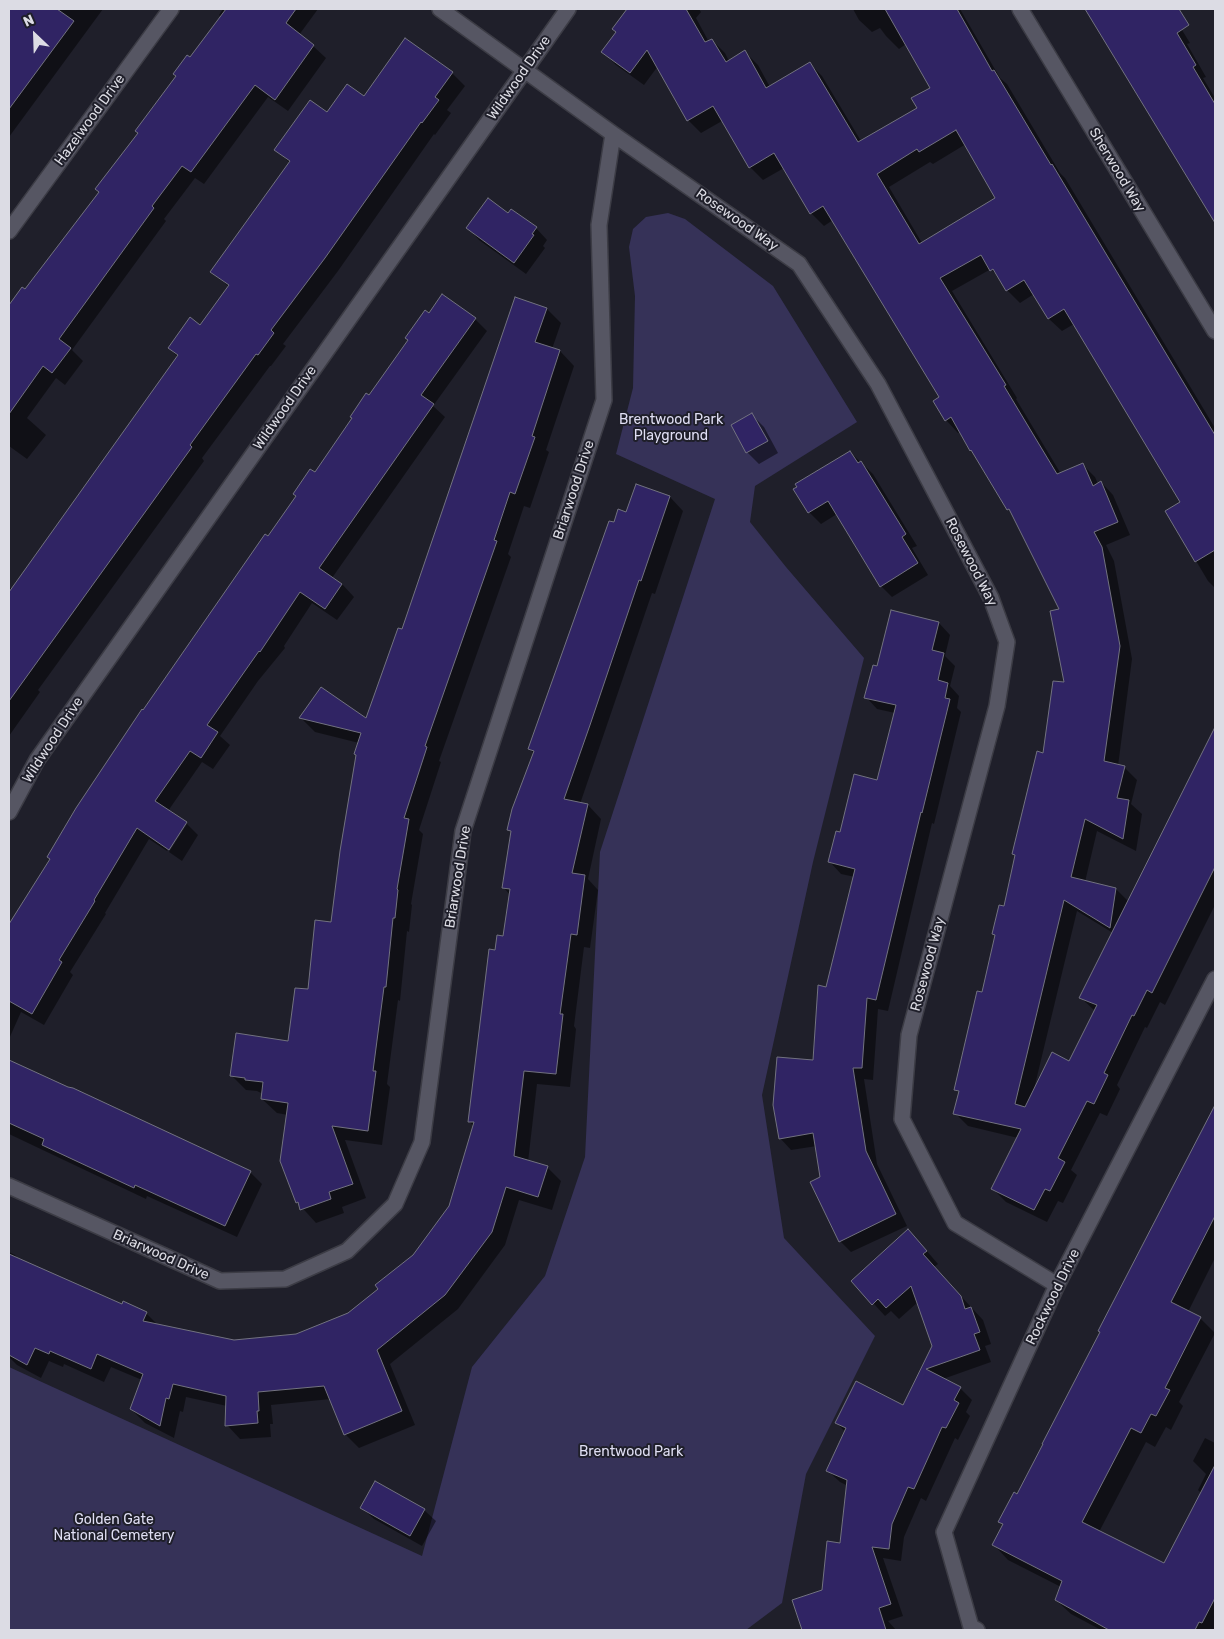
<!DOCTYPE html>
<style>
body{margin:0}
#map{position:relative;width:1224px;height:1639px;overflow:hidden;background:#1f1f2a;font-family:Rubik,sans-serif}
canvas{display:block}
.frame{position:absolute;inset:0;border:10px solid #dcdce4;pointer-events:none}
.north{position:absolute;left:10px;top:10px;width:50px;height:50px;-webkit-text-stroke:4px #1f1f2a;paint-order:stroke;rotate:336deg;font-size:14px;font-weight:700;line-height:20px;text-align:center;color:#dcdce4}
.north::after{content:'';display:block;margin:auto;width:18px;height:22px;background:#dcdce4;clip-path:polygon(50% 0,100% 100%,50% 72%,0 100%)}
</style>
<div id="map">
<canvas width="1224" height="1639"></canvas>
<div class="frame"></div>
<div class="north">N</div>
</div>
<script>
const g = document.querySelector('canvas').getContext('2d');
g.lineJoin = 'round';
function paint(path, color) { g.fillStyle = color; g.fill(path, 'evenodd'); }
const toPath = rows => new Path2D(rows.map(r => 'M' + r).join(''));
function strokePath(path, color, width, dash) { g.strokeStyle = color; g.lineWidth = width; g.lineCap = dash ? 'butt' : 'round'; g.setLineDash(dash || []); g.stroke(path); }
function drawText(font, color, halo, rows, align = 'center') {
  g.font = font + ' Rubik,sans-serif'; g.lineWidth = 4; g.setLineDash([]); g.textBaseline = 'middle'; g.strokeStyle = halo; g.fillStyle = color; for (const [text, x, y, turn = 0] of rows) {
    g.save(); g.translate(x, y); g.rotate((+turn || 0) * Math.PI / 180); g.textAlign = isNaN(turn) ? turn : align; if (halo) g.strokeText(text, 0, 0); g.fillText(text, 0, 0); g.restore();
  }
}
paint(toPath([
 [668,213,685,219,773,286,857,422,755,486,750,522,786,567,864,658,813,862,762,1095,784,1238,875,1336,806,1474,782,1603,746,1630,9,1630,9,1367,422,1556,472,1367,545,1276,585,1157,600,852,715,499,616,454,633,388,635,296,629,247,633,229,646,217]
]), '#363258');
paint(toPath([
 [12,9,103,9,9,137,9,13],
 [223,9,318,9,299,35,313,46,326,58,288,111,268,97,204,184,195,178,164,219,166,221,72,350,83,361,65,385,56,378,27,418,46,435,27,459,9,446,9,313,100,193,139,133,221,17,219,15],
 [628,9,699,9,701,12,696,18,709,42,712,40,725,53,729,61,745,52,758,65,770,87,809,63,822,76,861,141,919,108,931,88,906,44,899,49,886,36,880,28,872,32,859,20,853,9,960,9,1000,78,1007,84,1060,173,1065,178,1215,428,1215,588,1208,581,1167,512,1182,502,1074,324,1062,331,1049,319,1034,294,1020,303,1007,290,999,277,991,269,952,291,1017,398,1016,399,1061,474,1082,464,1095,477,1098,484,1101,482,1113,495,1130,535,1106,545,1114,561,1132,659,1118,766,1124,767,1137,780,1131,804,1142,814,1136,851,1097,831,1085,882,1116,889,1129,902,1215,729,1215,905,1165,1005,1160,1002,1147,1028,1145,1027,1117,1085,1120,1089,1107,1116,1100,1113,1071,1170,1077,1175,1063,1203,1058,1201,1047,1222,1006,1202,993,1189,1018,1138,968,1126,955,1113,960,1094,955,1089,983,994,1005,908,1016,857,1014,854,1065,684,1061,610,1014,515,1008,509,960,432,958,433,946,420,940,398,833,220,824,226,811,213,784,168,763,180,750,167,722,121,701,133,688,120,658,66,644,85,616,65,603,52,618,32,614,28],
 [966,144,997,198,922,243,889,187,930,162,933,164],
 [1077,911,1113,933,1081,998,1095,1011,1070,1062,1034,1089],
 [1087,9,1169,9,1190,43,1187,44,1206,77,1203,78,1215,98,1215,219,1181,162,1176,157],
 [452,73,465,86,447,110,451,113,435,135,434,134,338,271,283,344,286,346,271,366,270,366,202,458,204,461,38,690,40,692,9,736,9,587,12,589,178,357,169,348,200,326,229,287,212,271,290,163,276,150,327,114,364,98],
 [508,214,536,228,547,240,543,246,545,248,526,274,479,240,468,228],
 [547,309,561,323,552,349,560,351,574,366,546,450,549,452,530,508,524,506,508,554,511,557,439,761,441,762,419,830,423,834,411,904,412,905,409,932,407,931,400,1001,398,1000,387,1084,390,1087,382,1145,345,1140,366,1198,342,1207,344,1213,316,1223,297,1202,288,1115,277,1113,262,1099,263,1094,257,1091,246,1090,231,1075,289,1042,309,991,332,923,359,743,315,732,301,718,367,720,403,631],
 [430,314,475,319,487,331,433,406,445,417,332,578,342,584,354,597,337,620,312,603,284,646,285,648,258,681,220,736,230,745,213,769,202,762,168,811,187,824,184,824,167,851,149,839,105,913,106,914,70,972,73,975,44,1025,21,1012,9,1039,9,929,13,921,143,712],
 [752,415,764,427,778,453,759,464,747,452,733,426],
 [850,452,873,474,917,546,912,548,928,575,892,597,881,586,837,514,821,524,809,512,795,490],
 [670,497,683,511,655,594,652,593,580,804,588,805,601,819,588,879,598,890,590,948,584,947,574,1026,576,1029,570,1087,537,1084,528,1162,547,1167,561,1181,552,1210,519,1200,505,1245,458,1309,390,1364,415,1425,359,1448,345,1434,331,1399,271,1405,273,1424,270,1424,271,1437,240,1439,227,1425,227,1406,186,1397,183,1412,180,1411,174,1438,145,1423,131,1409,142,1380,111,1367,104,1382,64,1364,63,1367,49,1361,41,1378,17,1365,9,1357,9,1342,10,1339,9,1337,9,1332,13,1321,9,1319,9,1252,15,1255,20,1261,122,1305,146,1313,158,1325,234,1341,296,1335,349,1314,380,1289,414,1256,450,1206,474,1127,469,1121,496,951,504,937,510,895,504,888,512,833,509,830,534,754,530,749,614,524,627,514],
 [939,623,950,635,945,656,955,666,950,686,959,696,957,708,961,712,934,824,932,823,888,1011,878,1009,873,1080,864,1079,877,1164,907,1226,851,1252,840,1241,822,1178,817,1146,791,1150,780,1138,814,1061,827,989,855,877,841,874,830,862,841,833,878,782,895,713,877,709,866,697,878,668],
 [187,824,198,835,182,861,169,852],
 [9,1061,250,1172,262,1184,237,1237,147,1196,146,1199,9,1134],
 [1215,1105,1215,1258,1188,1312,1200,1318,1215,1333,1179,1402,1183,1406,1171,1430,1166,1427,1155,1447,1146,1442,1099,1532,1164,1565,1202,1494,1198,1490,1206,1474,1193,1461,1205,1438,1215,1443,1215,1630,1101,1630,1071,1614,1056,1600,1061,1587,1008,1560,994,1545,1004,1526,1000,1522,1018,1496],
 [920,1243,938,1264,934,1267,983,1320,991,1344,985,1346,991,1362,943,1379,960,1388,972,1400,966,1412,970,1416,958,1440,955,1438,926,1501,921,1498,904,1537,901,1561,883,1558,903,1616,888,1621,896,1630,803,1630,794,1601,823,1591,841,1544,848,1486,840,1482,827,1470,845,1432,837,1423,903,1407,934,1347,918,1302,899,1319,891,1311,885,1316,853,1281],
 [362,1508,424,1510,436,1521,422,1546,374,1519]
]), '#0007');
const building = toPath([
 [9,9,57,9,74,21,9,109,9,9],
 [226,9,296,9,286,23,314,45,275,100,255,85,191,172,182,166,152,206,154,208,59,339,71,348,52,373,43,366,9,414,9,305,22,287,25,289,99,192,95,189,138,133,135,131,176,76,173,74,187,55,190,57,226,9],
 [627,9,686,9,705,42,712,39,726,62,745,50,766,88,810,62,858,142,917,108,911,98,930,88,885,9,957,9,992,71,994,70,1051,165,1052,164,1215,435,1215,550,1195,562,1165,511,1180,502,1064,309,1048,319,1024,280,1006,291,993,269,990,271,981,255,940,278,1006,385,1004,386,1057,474,1083,463,1093,486,1101,481,1118,522,1094,532,1102,547,1120,646,1104,761,1125,766,1117,798,1129,800,1123,839,1085,819,1071,877,1116,888,1110,928,1064,900,1015,1104,1025,1107,1052,1052,1069,1061,1097,1005,1079,998,1215,727,1215,867,1152,993,1147,990,1134,1016,1132,1015,1104,1073,1108,1075,1094,1104,1087,1101,1058,1158,1065,1162,1050,1191,1045,1189,1034,1210,991,1189,1021,1129,953,1114,959,1091,954,1090,977,991,982,992,995,935,992,934,999,905,1004,906,1015,855,1012,854,1037,751,1043,753,1053,681,1064,682,1050,611,1059,609,1009,509,1007,510,971,450,970,451,951,417,945,421,933,401,939,397,823,206,810,214,774,153,749,168,713,106,687,121,647,50,630,73,601,52,616,32,612,29,627,9],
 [956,130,995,198,919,244,877,174,917,149,919,152,956,130],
 [1085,9,1179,9,1189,25,1177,33,1196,65,1193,67,1215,104,1215,223,1085,9],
 [405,38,453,72,435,97,439,100,422,123,421,122,325,258,271,330,274,333,258,355,256,354,190,445,192,447,9,701,9,592,178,355,168,348,190,317,200,325,229,285,210,272,290,161,274,150,310,100,327,112,347,84,364,96,405,38],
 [488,198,508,213,511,209,537,227,532,234,534,235,514,263,466,228,488,198],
 [442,294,476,318,421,395,434,404,319,568,342,584,325,609,300,592,260,652,259,651,207,725,218,732,201,758,190,751,155,801,187,822,169,850,137,828,94,900,95,901,59,960,62,962,32,1014,9,1001,9,924,50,859,47,857,76,808,142,709,143,710,265,534,268,536,296,496,293,494,310,469,315,472,352,418,350,417,366,393,369,395,408,340,405,338,425,310,429,313,442,294],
 [515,297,547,308,535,342,560,350,532,436,535,437,515,494,510,492,494,540,497,541,425,746,427,747,404,818,409,819,397,889,398,890,395,918,393,918,386,987,384,987,373,1071,376,1071,368,1131,332,1126,353,1184,329,1192,331,1199,300,1210,298,1202,296,1203,280,1161,288,1103,261,1099,263,1082,245,1080,245,1078,230,1076,236,1033,288,1041,295,988,308,989,315,920,331,922,340,851,356,755,354,754,361,733,299,718,321,687,366,718,398,628,402,629,515,297],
 [752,413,768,441,746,453,731,425,752,413],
 [850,451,858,463,861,461,906,534,902,537,918,563,880,587,828,501,808,513,793,489,797,487,795,484,850,451],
 [636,484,670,496,641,581,639,580,590,725,564,799,588,804,572,873,585,875,577,935,571,934,560,1014,563,1014,556,1074,524,1071,514,1156,548,1166,538,1197,506,1187,492,1232,445,1295,377,1350,402,1411,344,1435,324,1386,258,1392,259,1411,257,1411,258,1423,225,1426,226,1396,173,1384,169,1399,166,1398,160,1426,130,1409,143,1374,97,1354,91,1369,50,1351,49,1354,35,1348,27,1365,9,1355,9,1254,122,1304,123,1301,147,1312,143,1321,234,1340,296,1334,348,1313,378,1289,375,1285,413,1255,449,1206,474,1122,468,1122,489,949,495,950,497,935,503,936,510,889,502,888,511,831,507,830,512,809,534,751,528,749,609,521,614,522,618,509,626,512,636,484],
 [891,610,939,622,932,650,944,653,938,680,948,683,945,698,950,699,922,813,921,812,876,1000,867,998,862,1068,853,1068,866,1151,896,1214,839,1242,810,1182,820,1177,813,1133,779,1139,773,1105,777,1057,813,1060,818,985,826,987,855,869,828,862,836,831,840,832,854,774,877,780,896,705,864,698,873,665,877,666,891,610],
 [9,1060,68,1087,73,1088,251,1171,225,1226,135,1185,134,1188,42,1145,44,1139,9,1123,9,1060],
 [1215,1105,1215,1216,1171,1302,1201,1317,1165,1388,1170,1390,1156,1416,1151,1414,1141,1433,1131,1428,1082,1522,1164,1563,1215,1465,1215,1598,1202,1623,1199,1622,1195,1630,1109,1630,1055,1600,1062,1581,992,1545,1003,1524,998,1522,1014,1492,1017,1494,1043,1444,1042,1444,1100,1332,1098,1331,1215,1105],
 [908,1229,927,1251,923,1254,961,1296,965,1309,971,1307,980,1332,974,1334,980,1350,926,1369,961,1387,954,1400,959,1403,946,1428,942,1427,914,1489,908,1487,892,1524,889,1549,872,1547,891,1604,879,1608,886,1630,802,1630,792,1600,822,1590,827,1541,840,1543,847,1480,826,1471,846,1428,835,1423,856,1381,903,1405,932,1346,911,1286,886,1308,878,1299,872,1305,851,1281,908,1229],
 [375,1481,425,1509,410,1536,360,1508,375,1481]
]);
paint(building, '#302464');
strokePath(building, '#727280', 1);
const street = toPath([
 [440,9,613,134,799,264,878,384,991,598,1007,642,997,706,909,1035,902,1119,955,1223,1057,1285],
 [1020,9,1215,331],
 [9,231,171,9],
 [9,812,37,760,568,9],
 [9,1186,220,1281,285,1279,347,1251,395,1204,422,1142,463,831,604,400,599,225,613,134],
 [977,1630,971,1627,944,1532,1057,1285,1215,979]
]);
strokePath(street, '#3c3c45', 18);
strokePath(street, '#565663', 15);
drawText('14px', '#dcdce4', '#1f1f2a', [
 ["Wildwood Drive",519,78,-55],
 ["Hazelwood Drive",90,120,-54],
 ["Sherwood Way",1117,170,59],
 ["Rosewood Way",737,220,35],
 ["Wildwood Drive",285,408,-55],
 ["Briarwood Drive",574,490,-72],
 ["Rosewood Way",971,562,63],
 ["Wildwood Drive",53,740,-57],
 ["Briarwood Drive",458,877,-81],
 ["Rosewood Way",928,964,-75],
 ["Briarwood Drive",161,1255,24],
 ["Rockwood Drive",1053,1297,-64]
]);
drawText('14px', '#dfdef3', '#1f1f2a', [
 ["Brentwood Park",671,420],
 ["Playground",671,436],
 ["Brentwood Park",631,1452],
 ["Golden Gate",114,1520],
 ["National Cemetery",114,1536]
]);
</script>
